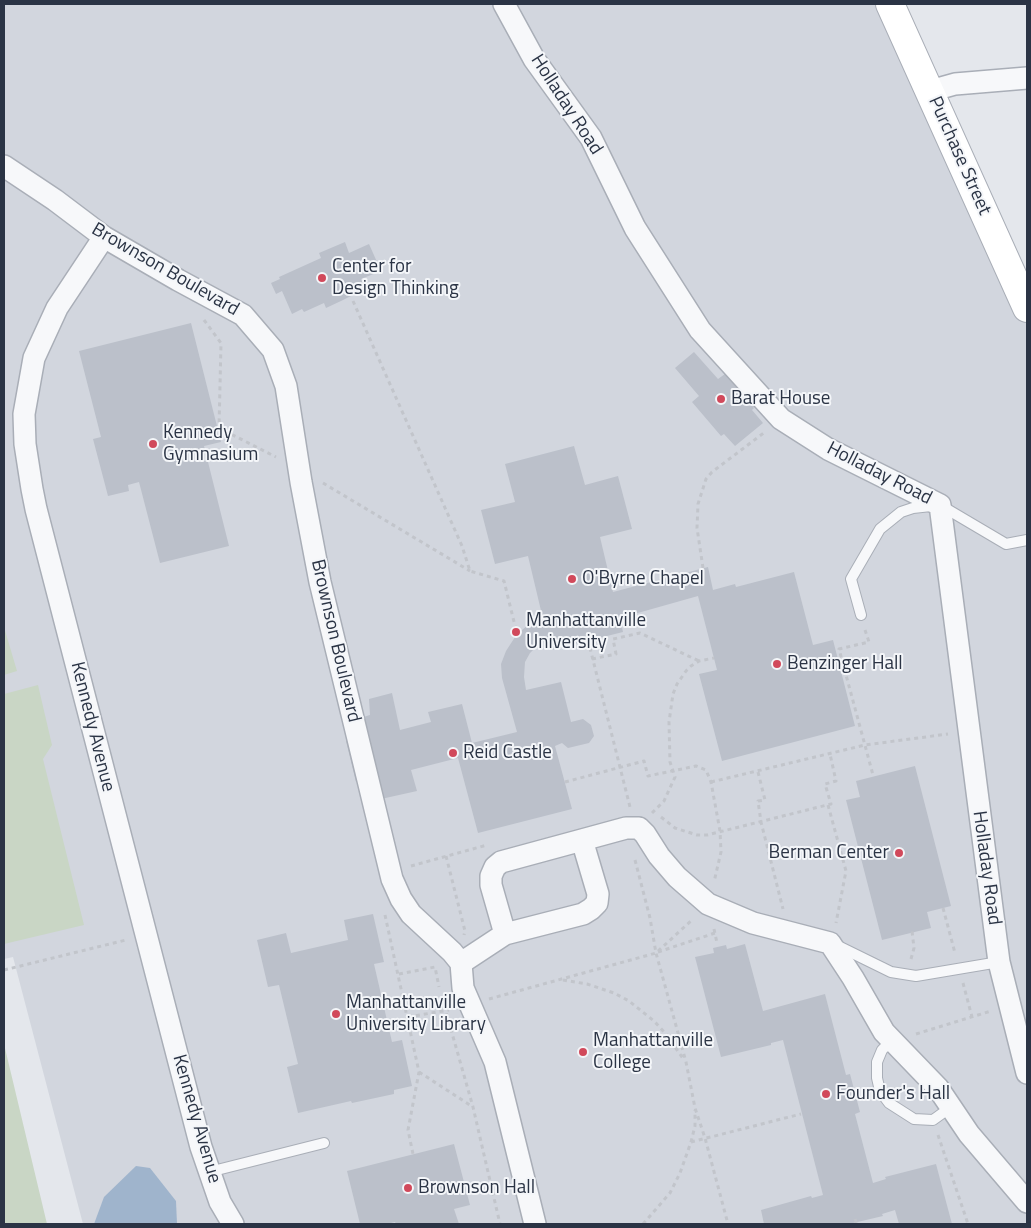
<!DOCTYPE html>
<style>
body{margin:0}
#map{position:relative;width:1031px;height:1228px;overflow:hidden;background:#e4e7ec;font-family:"Titillium Web",sans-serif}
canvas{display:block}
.frame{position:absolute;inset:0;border:5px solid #2b3445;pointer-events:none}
</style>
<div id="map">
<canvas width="1031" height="1228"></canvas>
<div class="frame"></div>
</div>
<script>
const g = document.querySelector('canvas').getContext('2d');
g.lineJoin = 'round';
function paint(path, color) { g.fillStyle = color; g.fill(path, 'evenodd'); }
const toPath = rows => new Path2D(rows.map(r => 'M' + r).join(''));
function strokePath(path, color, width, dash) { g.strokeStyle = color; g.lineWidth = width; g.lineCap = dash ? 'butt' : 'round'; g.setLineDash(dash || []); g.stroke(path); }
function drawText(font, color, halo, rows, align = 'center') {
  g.font = font + ' "Titillium Web",sans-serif'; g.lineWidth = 4; g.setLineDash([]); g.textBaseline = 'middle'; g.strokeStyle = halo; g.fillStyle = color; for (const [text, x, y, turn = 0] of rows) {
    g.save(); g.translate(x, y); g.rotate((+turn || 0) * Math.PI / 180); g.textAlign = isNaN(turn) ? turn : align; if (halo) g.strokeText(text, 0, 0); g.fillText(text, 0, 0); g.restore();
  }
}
paint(toPath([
 [4,4,889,4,1027,308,1027,1224,83,1224,13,957,4,959]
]), '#d2d6de');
paint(toPath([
 [4,627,17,671,4,675],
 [38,685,52,745,43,759,84,925,4,944,4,694],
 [4,1044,47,1224,4,1224]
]), '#c9d6c5');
paint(toPath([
 [136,1166,150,1168,176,1201,177,1224,94,1224,104,1197]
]), '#9fb4cc');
paint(toPath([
 [345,242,349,253,369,244,381,271,361,279,365,289,341,301,326,308,324,303,304,312,302,309,292,314,282,291,276,294,271,283,280,279,279,277,321,258,319,253],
 [191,323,221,442,204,446,229,546,160,563,139,482,128,485,129,491,108,496,93,439,101,437,79,351],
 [694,352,718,379,725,374,754,408,752,410,763,423,735,446,724,434,721,436,692,402,699,396,675,368],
 [574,446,585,485,618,476,632,529,600,537,613,592,708,567,713,590,735,584,736,587,794,572,813,645,833,640,855,726,722,761,699,674,717,670,698,596,620,618,623,632,551,650,549,640,539,644,530,653,525,662,524,677,526,690,561,682,571,722,583,719,591,725,594,736,589,743,568,748,562,743,555,746,572,809,478,833,458,758,411,770,417,791,381,799,376,777,356,782,346,741,365,737,360,718,370,715,369,699,392,693,400,730,431,722,428,712,462,704,472,743,517,732,502,678,501,664,506,651,517,634,527,626,543,619,528,556,495,564,481,510,515,502,505,464],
 [915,766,951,906,927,912,931,928,882,940,846,800,860,797,856,781],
 [373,914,384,962,374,964,392,1042,402,1040,412,1086,394,1090,394,1094,352,1103,351,1101,298,1113,287,1067,298,1064,279,985,268,987,257,940,286,933,291,953,348,940,344,920],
 [745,944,763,1011,825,994,846,1075,850,1074,860,1112,855,1114,873,1183,886,1179,885,1177,936,1164,952,1224,899,1224,895,1210,882,1214,883,1216,849,1224,764,1224,761,1210,811,1196,812,1198,823,1195,783,1040,771,1043,771,1045,721,1057,695,957,714,953,713,948,726,945,727,949],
 [454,1144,470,1205,454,1209,459,1224,396,1224,395,1222,387,1224,360,1224,347,1171]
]), '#bbc0ca');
const lane = toPath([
 [861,615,851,579,880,529,901,512,913,508,940,505,1006,544,1027,540],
 [836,945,891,972,916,976,999,962],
 [891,1041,882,1050,877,1062,877,1078,880,1091,889,1103,914,1119,933,1120,951,1107],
 [209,1172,324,1143]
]);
const street = toPath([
 [504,4,534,59,591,138,635,228,700,330,781,419,828,449,940,505,999,962,1027,1073],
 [930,91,955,84,1027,78],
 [4,166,55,200,104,237,178,280,243,315,273,350,286,386,301,482,320,582,392,879,401,899,411,914,452,952,461,963,463,988,495,1062,535,1224],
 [104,237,57,308,34,358,24,414,25,444,32,489,36,509,201,1147,220,1202,233,1224],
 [505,934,491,885,491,876,495,867,501,862,582,840,626,828,639,828,645,834,659,856,677,877,708,904,753,923,830,943,853,978,884,1032,938,1088,969,1134,1027,1202],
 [461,963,505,934,583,914,591,909,597,903,598,894,582,840]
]);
const secondary = toPath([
 [890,4,1027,308]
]);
strokePath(lane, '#a9aeb7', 12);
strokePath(street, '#a9aeb7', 24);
strokePath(secondary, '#a9aeb7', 30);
strokePath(toPath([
 [353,301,462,546,470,571,504,581,517,634],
 [204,320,221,343,219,428,276,457],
 [323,483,470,571],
 [703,568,697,528,698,504,706,479,712,472,765,432],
 [865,630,869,642,839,649,873,775],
 [588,640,630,807],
 [592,659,616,654,613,639,640,633,699,661],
 [758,772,765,800,758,801,761,822,783,909],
 [565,782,644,761,648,776,696,766,706,770,711,782,720,831,721,852,714,882],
 [711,782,865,745,948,734],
 [828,805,846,871,836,923],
 [652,813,664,801,675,777,670,762,669,722,673,694,677,684,686,671,691,666,699,661,714,658],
 [661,817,675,828,697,835,707,835,831,804,825,784,836,781,830,754],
 [446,856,465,931,464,935],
 [635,860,650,918,656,953,686,1062,695,1108,705,1138,728,1224],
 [411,866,487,845],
 [943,908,955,953],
 [385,915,419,1072,408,1130,413,1154],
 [714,929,717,943],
 [658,952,715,933],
 [911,959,914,948,912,931],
 [4,970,126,940],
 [399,974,435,967,439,987],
 [563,980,587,984,614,993,629,1001,654,1021,666,1034,684,1060],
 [963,983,972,1017],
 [442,998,473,1107,500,1224],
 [489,999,656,953,693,919],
 [408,1017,449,1010],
 [916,1034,991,1011],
 [419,1072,473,1107],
 [938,1135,968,1224],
 [691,1142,801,1114],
 [855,1219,857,1224],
 [643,1224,670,1193,680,1173,691,1142,695,1126,695,1110]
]), '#c2c5cb', 3, [4, 4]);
strokePath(lane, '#f7f8fa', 10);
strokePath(street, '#f7f8fa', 21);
strokePath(secondary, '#fff', 28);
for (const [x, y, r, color] of [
 [322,278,5,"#d1495b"],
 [721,399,5,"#d1495b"],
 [153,444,5,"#d1495b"],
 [572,579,5,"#d1495b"],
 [516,632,5,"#d1495b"],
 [777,664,5,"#d1495b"],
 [453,753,5,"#d1495b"],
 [899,853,5,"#d1495b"],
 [336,1014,5,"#d1495b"],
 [583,1052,5,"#d1495b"],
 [826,1094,5,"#d1495b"],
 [408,1188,5,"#d1495b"]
]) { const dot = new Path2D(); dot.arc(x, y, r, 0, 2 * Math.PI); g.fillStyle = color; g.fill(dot); strokePath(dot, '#f4f6f9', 2); }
drawText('19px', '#2b3445', '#f4f6f9', [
 ["Holladay Road",566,105,57],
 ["Purchase Street",959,156,66],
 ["Brownson Boulevard",165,270,30],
 ["Holladay Road",879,474,27],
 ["Brownson Boulevard",335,641,77],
 ["Kennedy Avenue",92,727,76],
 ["Holladay Road",986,868,82],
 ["Kennedy Avenue",196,1119,74]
]);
drawText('19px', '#2b3445', '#f4f6f9', [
 ["Center for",332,267],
 ["Design Thinking",332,289],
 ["Barat House",731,399],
 ["Kennedy",163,433],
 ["Gymnasium",163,455],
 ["O'Byrne Chapel",582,579],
 ["Manhattanville",526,621],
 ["University",526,643],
 ["Benzinger Hall",787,664],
 ["Reid Castle",463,753],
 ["Berman Center",889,853,"right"],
 ["Manhattanville",346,1003],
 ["University Library",346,1025],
 ["Manhattanville",593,1041],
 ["College",593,1063],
 ["Founder's Hall",836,1094],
 ["Brownson Hall",418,1188]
], 'left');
</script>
